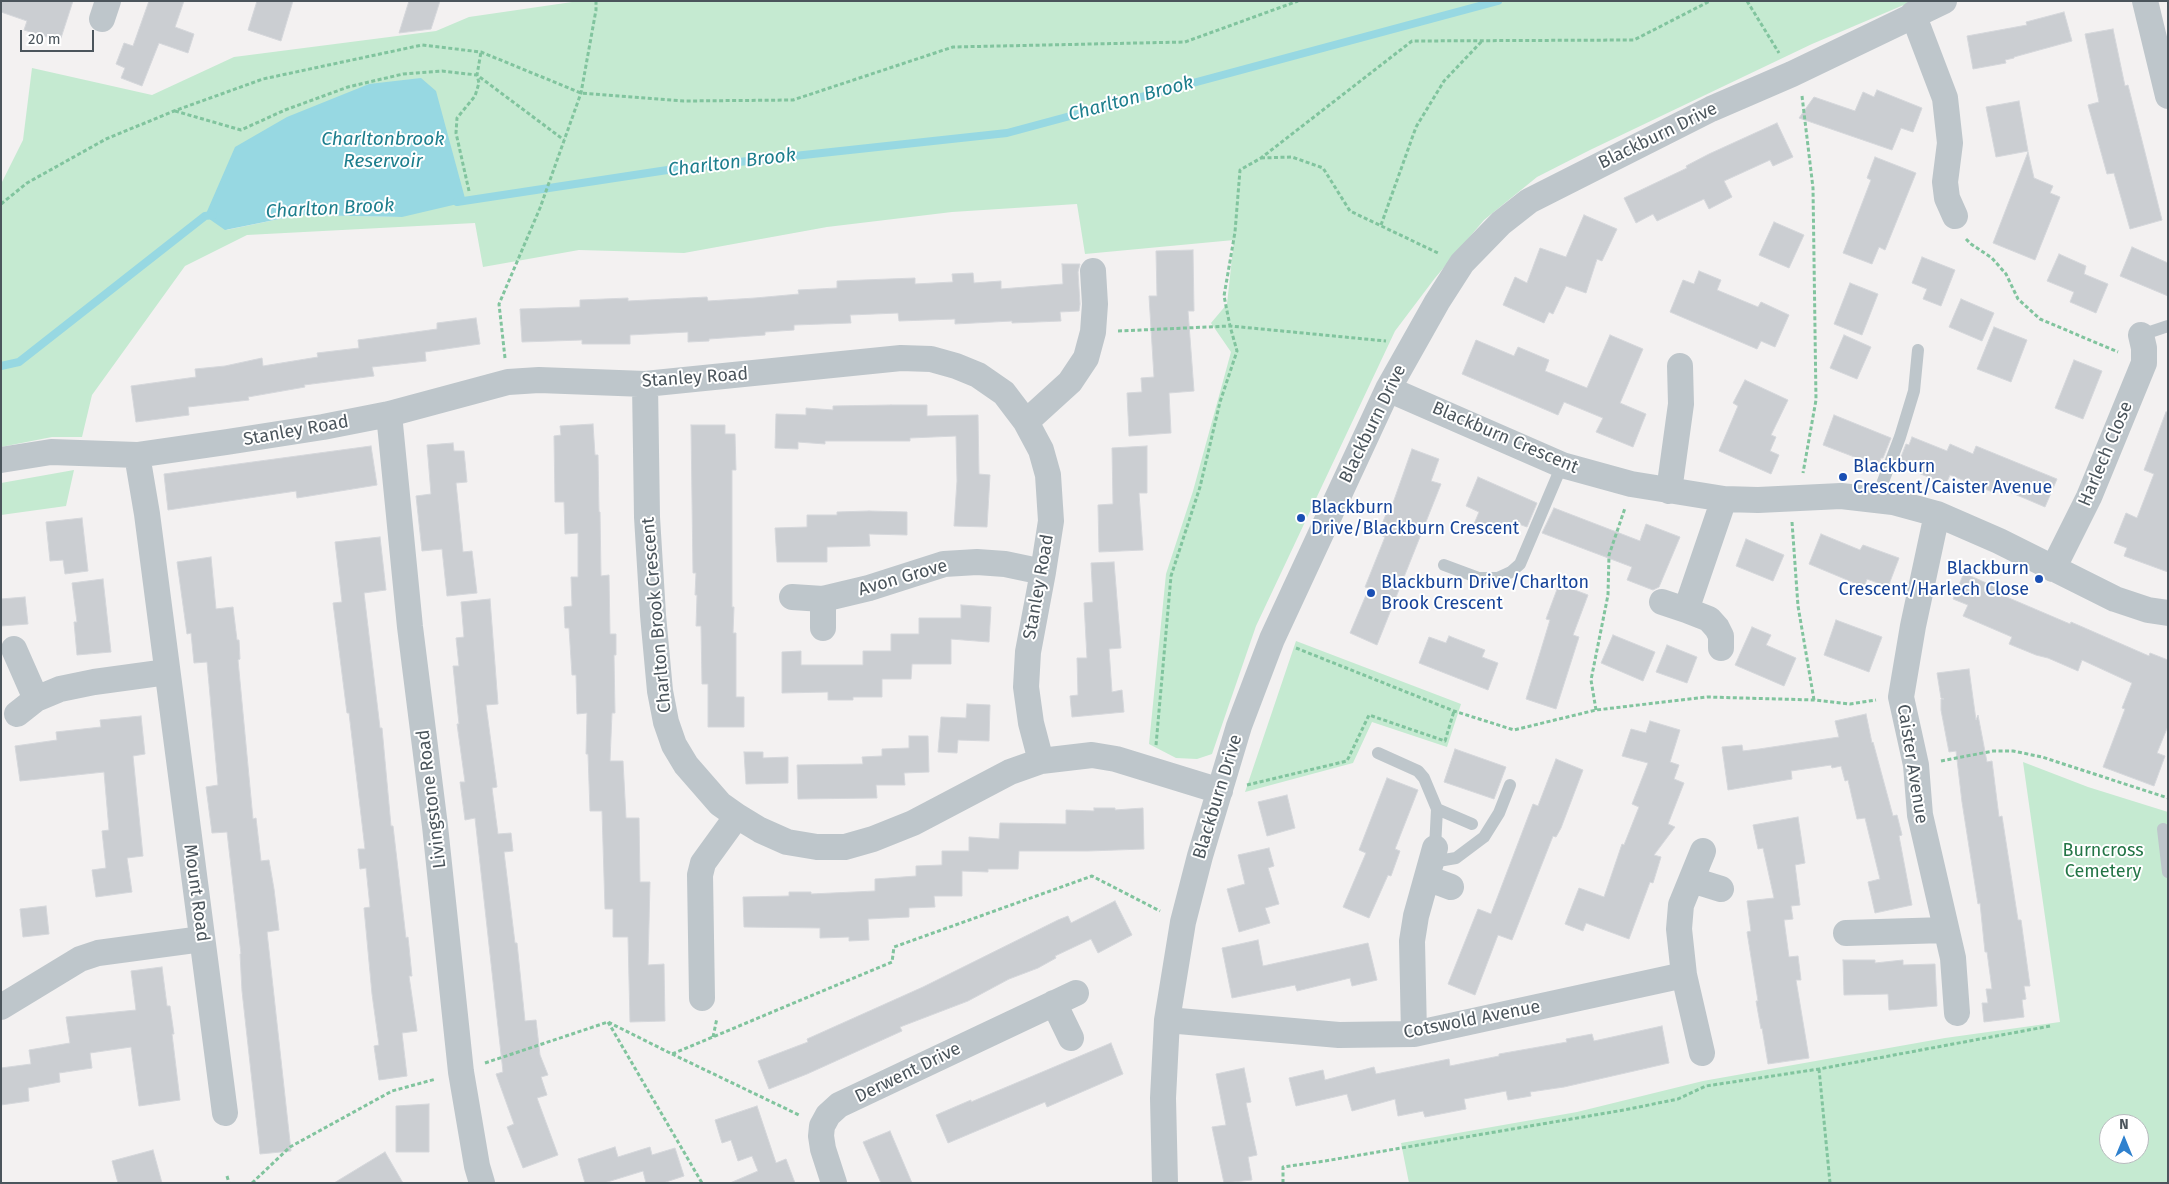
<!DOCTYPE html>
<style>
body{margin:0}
#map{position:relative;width:2169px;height:1184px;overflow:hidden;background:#f3f1f1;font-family:"Fira Sans",sans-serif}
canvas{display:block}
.frame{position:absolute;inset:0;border:2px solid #4b555c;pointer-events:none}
.north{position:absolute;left:2099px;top:1114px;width:50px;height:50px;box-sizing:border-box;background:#fff;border:1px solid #b7bbbe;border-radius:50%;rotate:0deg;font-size:14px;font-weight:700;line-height:20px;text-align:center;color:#4b555c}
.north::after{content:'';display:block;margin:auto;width:18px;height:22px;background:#2f81ce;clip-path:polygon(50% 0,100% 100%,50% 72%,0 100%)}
.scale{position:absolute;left:20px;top:30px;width:74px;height:22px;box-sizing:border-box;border:2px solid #4b555c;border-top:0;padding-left:6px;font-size:15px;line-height:18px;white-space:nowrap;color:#4b555c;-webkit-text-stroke:4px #fff;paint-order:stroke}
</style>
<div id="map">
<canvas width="2169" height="1184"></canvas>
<div class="frame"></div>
<div class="north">N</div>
<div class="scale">20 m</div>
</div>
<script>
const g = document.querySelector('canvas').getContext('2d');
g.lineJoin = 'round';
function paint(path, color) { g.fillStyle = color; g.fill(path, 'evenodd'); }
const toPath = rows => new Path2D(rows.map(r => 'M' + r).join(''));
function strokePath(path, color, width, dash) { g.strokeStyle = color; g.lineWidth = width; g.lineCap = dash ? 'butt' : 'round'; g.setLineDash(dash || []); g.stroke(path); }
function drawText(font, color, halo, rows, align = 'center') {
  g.font = font + ' "Fira Sans",sans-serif'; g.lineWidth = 4; g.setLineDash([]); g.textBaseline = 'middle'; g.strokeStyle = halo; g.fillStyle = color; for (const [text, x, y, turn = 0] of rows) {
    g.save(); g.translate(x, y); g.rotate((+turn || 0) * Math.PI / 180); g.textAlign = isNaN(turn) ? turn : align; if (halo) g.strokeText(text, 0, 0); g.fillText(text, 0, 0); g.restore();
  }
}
paint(toPath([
 [579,1,1913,1,1812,44,1590,150,1537,177,1484,220,1435,278,1395,331,1256,626,1212,754,1197,759,1176,758,1149,744,1166,574,1193,491,1231,352,1211,323,1227,304,1234,240,1085,254,1077,204,952,212,827,227,684,253,579,250,483,267,475,223,247,235,185,266,92,395,82,437,52,437,1,447,1,184,23,140,32,68,152,95,234,57,436,31,469,17],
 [436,91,402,217,299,215,226,230],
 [74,470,66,506,1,515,1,483],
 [1296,641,1461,704,1447,747,1372,722,1353,763,1245,792],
 [2023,762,2088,787,2168,812,2168,1183,1409,1183,1401,1143,1577,1112,1703,1081,1945,1038,2060,1022],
 [2109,1124,2139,1124,2139,1154,2109,1154]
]), '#c5ead1');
paint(toPath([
 [421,78,436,91,466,202,402,217,299,215,225,230,205,216,235,147,287,117,369,84]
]), '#97d8e2');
strokePath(toPath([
 [457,202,674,169,1007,133,1498,1],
 [1,366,19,362,205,216,213,215]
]), '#97d8e2', 8);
const building = toPath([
 [1,1,73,1,60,41,24,30,27,21,1,12,1,1],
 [149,1,184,1,175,27,194,34,188,53,159,43,142,86,121,78,125,68,116,64,124,43,133,46,149,1],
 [257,1,293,1,281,41,248,30,257,1],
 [409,1,440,1,431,29,399,33,409,1],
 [2064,12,2072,41,2014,57,2014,58,2005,60,2006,63,1973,69,1967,36,2027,25,2026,22,2064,12],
 [2113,29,2125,86,2128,85,2162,220,2130,229,2114,173,2107,174,2088,105,2099,102,2085,34,2113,29],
 [1877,90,1922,108,1913,132,1901,128,1892,150,1799,118,1814,97,1855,111,1863,92,1874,97,1877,90],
 [2019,101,2028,151,1996,157,1986,107,2019,101],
 [1777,123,1793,157,1773,166,1770,160,1724,181,1732,197,1709,209,1704,199,1657,221,1653,214,1636,223,1624,198,1687,168,1686,166,1709,154,1777,123],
 [2028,152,2034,178,2053,186,2050,193,2060,197,2035,260,1993,243,2028,152],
 [1875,157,1916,173,1885,250,1879,247,1872,264,1843,253,1871,180,1867,178,1875,157],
 [1584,215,1617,229,1602,261,1597,259,1586,293,1566,286,1553,314,1549,312,1544,323,1503,305,1515,277,1527,283,1540,248,1566,257,1584,215],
 [1774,222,1804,235,1789,268,1759,255,1774,222],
 [2132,247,2168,263,2168,296,2120,276,2132,247],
 [1193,250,1194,311,1188,311,1194,391,1169,393,1171,433,1129,436,1127,393,1142,392,1141,378,1154,377,1149,296,1157,296,1156,251,1193,250],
 [2059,254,2086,266,2084,274,2108,284,2096,313,2070,302,2074,292,2047,281,2059,254],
 [1922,257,1955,270,1941,306,1923,299,1927,289,1912,283,1922,257],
 [1062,264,1080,264,1078,272,1080,304,1079,311,1060,312,1061,321,1012,323,1012,321,955,324,955,319,899,321,898,313,850,315,851,323,794,325,794,330,765,332,765,335,709,339,709,341,688,342,688,332,630,335,630,344,582,344,582,340,522,342,520,309,580,307,580,300,628,298,628,301,707,297,708,301,755,298,799,294,798,290,837,288,837,281,915,278,915,284,953,282,952,274,973,273,974,283,1001,281,1001,289,1063,284,1062,264],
 [1699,271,1721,280,1717,290,1758,307,1761,302,1789,315,1775,347,1761,341,1757,349,1670,312,1683,280,1694,284,1699,271],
 [1850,283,1878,294,1862,335,1834,324,1850,283],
 [1961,299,1994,313,1982,341,1949,327,1961,299],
 [476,318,480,344,425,352,426,361,372,367,374,376,304,385,305,387,248,397,249,400,188,407,189,415,136,422,131,386,196,377,195,369,225,366,262,358,263,366,318,357,317,353,359,348,358,340,437,329,437,323,476,318],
 [1994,327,2027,340,2011,382,1977,369,1994,327],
 [1610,335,1643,349,1620,403,1646,414,1633,447,1596,432,1603,418,1564,402,1558,415,1462,374,1476,340,1514,356,1518,347,1549,360,1545,371,1587,388,1610,335],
 [1844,335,1871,347,1857,379,1830,368,1844,335],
 [2074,360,2102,371,2083,419,2055,408,2074,360],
 [1745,380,1788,400,1771,435,1776,437,1770,451,1779,455,1771,474,1719,451,1738,406,1733,403,1745,380],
 [891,405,927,405,927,416,978,415,979,474,990,475,987,527,954,526,957,481,956,436,910,438,910,441,825,441,825,444,798,442,798,449,775,448,776,414,806,415,806,408,833,410,833,406,891,405],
 [2166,412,2168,412,2168,572,2124,556,2127,548,2114,543,2126,513,2137,518,2154,474,2144,470,2166,412],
 [1834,415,1891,438,1883,458,1881,458,1878,466,1823,445,1834,415],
 [593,424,595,455,598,455,599,512,600,512,601,576,609,575,610,634,616,634,616,655,614,655,615,713,612,713,610,761,623,761,626,818,639,818,640,882,650,882,648,965,664,964,665,1021,630,1022,628,937,613,937,613,909,605,909,602,811,590,811,588,754,586,754,587,713,577,714,576,675,572,675,569,628,565,628,564,607,572,606,571,577,578,577,578,533,565,534,564,502,555,502,554,436,561,435,560,426,593,424],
 [691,425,725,425,725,434,735,434,736,470,732,470,732,607,734,607,733,633,736,633,736,697,744,697,744,727,708,727,708,684,702,684,701,626,696,626,697,595,695,595,696,573,693,573,691,425],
 [1912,437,1947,451,1950,444,1973,454,1976,446,2057,479,2045,507,1998,487,1995,493,1950,475,1946,484,1898,465,1906,444,1909,445,1912,437],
 [453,443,454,451,464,451,467,482,456,483,463,552,472,551,477,593,447,596,442,549,422,551,416,496,431,494,427,445,453,443],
 [371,446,377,485,297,498,296,491,168,510,164,474,371,446],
 [1147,446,1147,493,1139,493,1143,550,1099,552,1098,505,1113,504,1112,448,1147,446],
 [1412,449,1439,459,1431,481,1441,484,1377,645,1350,633,1369,588,1365,587,1385,537,1378,534,1391,502,1393,503,1412,449],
 [1478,477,1537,503,1527,527,1516,523,1512,532,1498,526,1495,533,1474,524,1479,512,1466,506,1478,477],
 [1554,508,1640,541,1646,524,1680,537,1659,587,1653,590,1627,580,1632,567,1542,533,1554,508],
 [869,511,907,512,907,535,869,534,870,546,827,547,827,562,777,562,775,528,807,527,807,515,837,515,837,512,869,511],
 [82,518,88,571,65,574,63,560,50,561,46,522,82,518],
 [1821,534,1860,550,1863,545,1899,558,1888,587,1867,579,1864,587,1809,564,1821,534],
 [380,537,386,590,364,593,380,728,382,728,391,826,393,826,406,938,408,937,412,976,409,976,417,1031,402,1033,407,1076,379,1080,374,1046,379,1045,372,994,364,908,370,907,366,868,360,869,358,849,365,849,349,713,347,713,333,603,342,602,335,542,380,537],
 [1746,539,1784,555,1773,581,1736,566,1746,539],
 [211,557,216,609,233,607,237,640,239,640,240,659,238,660,253,819,256,818,261,861,269,860,274,889,279,930,267,932,291,1151,260,1154,242,991,240,954,241,954,227,832,212,833,206,787,218,785,207,662,194,663,191,633,187,634,177,562,211,557],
 [1114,562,1121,648,1109,649,1112,692,1122,690,1124,712,1072,717,1070,696,1078,695,1077,658,1087,658,1084,603,1093,602,1091,563,1114,562],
 [1964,573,2004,591,2002,595,2070,624,2071,622,2149,656,2150,653,2168,660,2168,726,2157,753,2165,756,2154,786,2103,767,2125,709,2122,708,2132,683,2082,660,2078,671,2048,658,2036,655,2009,644,2012,637,1963,616,1968,605,1953,599,1964,573],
 [103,579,111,652,77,655,74,622,77,622,72,583,103,579],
 [1559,584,1588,595,1573,635,1579,637,1556,709,1526,699,1550,620,1546,619,1559,584],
 [25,597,28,624,1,626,1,599,25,597],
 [490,599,498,704,486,705,497,787,492,788,498,834,511,833,513,851,504,852,515,943,517,943,525,1021,536,1020,540,1055,548,1075,541,1077,547,1095,537,1098,558,1155,523,1168,507,1127,514,1124,496,1074,503,1072,475,818,465,820,460,782,465,782,457,724,459,724,453,666,459,666,456,638,464,637,461,602,490,599],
 [961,605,991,607,989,642,951,639,951,664,912,664,911,679,882,679,882,697,853,697,853,700,828,700,828,692,782,693,782,652,801,651,801,665,863,665,863,651,891,651,891,634,919,634,919,618,961,618,961,605],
 [1836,620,1882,637,1869,672,1824,655,1836,620],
 [1752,627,1771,635,1766,645,1796,658,1784,686,1735,665,1752,627],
 [1613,635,1655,652,1643,681,1601,663,1613,635],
 [1449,636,1485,650,1482,657,1498,663,1488,690,1419,663,1429,637,1446,643,1449,636],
 [1667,645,1697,657,1687,683,1656,672,1667,645],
 [1969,669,1976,720,1978,715,1987,762,1992,761,1999,817,2002,816,2018,920,2021,920,2030,986,2024,986,2026,999,2022,1000,2024,1017,1984,1022,1982,1003,1988,1003,1986,989,1992,989,1987,952,1985,952,1980,903,1978,904,1962,802,1956,751,1949,752,1941,710,1941,699,1944,699,1941,698,1937,673,1969,669],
 [967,704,990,705,989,741,958,740,957,753,938,752,941,717,966,718,967,704],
 [1866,714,1872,743,1873,742,1893,816,1897,815,1902,835,1899,836,1912,905,1875,913,1868,882,1880,879,1865,818,1857,819,1848,780,1845,781,1841,766,1832,768,1831,765,1791,771,1792,779,1728,790,1722,747,1742,745,1743,751,1759,749,1839,737,1835,721,1866,714],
 [141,716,145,754,133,756,143,856,127,858,132,892,96,897,92,870,106,868,102,831,109,830,104,772,20,781,15,746,57,740,56,732,101,727,100,720,141,716],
 [1650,721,1680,730,1670,762,1679,765,1674,779,1684,783,1668,824,1675,827,1654,855,1661,857,1653,883,1650,882,1629,939,1586,923,1583,931,1565,924,1579,888,1604,897,1622,844,1624,845,1639,807,1632,804,1648,763,1622,756,1631,729,1646,733,1650,721],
 [909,736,928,736,929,772,904,773,905,785,876,785,877,798,798,799,797,765,863,764,862,757,882,756,882,749,909,748,909,736],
 [1455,749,1506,767,1494,799,1444,782,1455,749],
 [744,752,763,752,763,758,788,757,788,783,746,784,744,752],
 [1556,759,1583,770,1561,828,1556,837,1553,836,1512,940,1498,935,1475,995,1448,984,1478,909,1491,914,1533,804,1538,806,1556,759],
 [1387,778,1418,790,1395,849,1400,851,1391,876,1388,875,1369,918,1343,907,1366,853,1359,850,1387,778],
 [1287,795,1295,828,1267,836,1258,802,1287,795],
 [1094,808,1115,808,1115,810,1143,808,1144,849,1088,851,1019,851,1018,869,988,869,988,872,962,871,962,896,934,896,935,907,909,908,909,917,868,919,869,940,849,941,849,937,820,938,820,928,744,927,743,897,789,896,789,892,811,892,811,894,875,891,875,879,916,876,916,866,942,865,942,851,969,851,969,837,999,839,1000,823,1066,824,1066,810,1094,811,1094,808],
 [1798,817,1805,863,1795,865,1800,905,1791,906,1793,919,1784,920,1789,957,1798,956,1801,980,1796,980,1809,1058,1768,1064,1762,1028,1761,1029,1756,1001,1758,1001,1747,932,1751,931,1747,901,1774,898,1763,848,1758,849,1753,825,1798,817],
 [1269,848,1274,866,1268,868,1279,904,1265,908,1270,923,1239,932,1227,889,1245,884,1238,855,1269,848],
 [1115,901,1132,935,1098,953,1091,939,1055,956,1056,958,1038,968,1009,979,968,1001,900,1027,902,1031,807,1074,769,1089,758,1061,808,1042,807,1039,923,987,1058,920,1068,916,1071,923,1115,901],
 [46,906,49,934,23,937,20,909,46,906],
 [1258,940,1263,966,1368,943,1377,980,1352,986,1350,978,1297,991,1295,985,1232,998,1222,948,1258,940],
 [1843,960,1875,960,1875,963,1903,960,1903,965,1935,964,1937,1006,1889,1010,1888,994,1844,995,1843,960],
 [162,967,167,1006,170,1006,174,1034,172,1034,180,1100,139,1106,131,1047,90,1053,92,1068,59,1073,60,1082,28,1088,29,1101,1,1105,1,1068,31,1064,29,1050,70,1043,66,1017,136,1010,131,971,162,967],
 [1662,1026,1669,1063,1564,1087,1530,1092,1531,1096,1508,1100,1506,1091,1464,1099,1466,1109,1425,1117,1423,1111,1398,1116,1395,1099,1352,1111,1347,1094,1296,1106,1289,1078,1323,1070,1325,1080,1374,1067,1376,1074,1449,1059,1450,1066,1499,1056,1499,1054,1567,1042,1566,1039,1592,1034,1594,1041,1662,1026],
 [1111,1043,1123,1074,1047,1107,1045,1102,948,1143,936,1115,971,1100,971,1102,1111,1043],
 [1244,1068,1251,1102,1246,1103,1257,1155,1248,1157,1252,1180,1224,1183,1212,1127,1226,1125,1216,1074,1244,1068],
 [429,1104,429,1152,396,1152,396,1106,429,1104],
 [757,1106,776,1163,786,1159,795,1183,730,1183,758,1171,752,1156,738,1161,731,1140,722,1143,715,1120,757,1106],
 [890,1131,912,1183,881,1183,863,1142,890,1131],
 [615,1147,618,1157,650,1147,652,1155,675,1148,684,1176,663,1183,646,1183,643,1171,604,1183,585,1183,578,1159,615,1147],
 [153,1150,162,1183,118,1183,112,1161,153,1150],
 [385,1152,403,1183,334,1183,385,1152]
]);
paint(building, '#cbced2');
strokePath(building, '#d5d7db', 1);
strokePath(toPath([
 [1747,1,1779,53],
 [1802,96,1813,188,1816,400,1803,473],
 [175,111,241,130,285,110,348,87,403,74,442,71,477,75,564,140],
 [1261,158,1292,157,1323,168,1350,211,1440,254],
 [469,191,456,133,457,118,475,96,479,83,477,75,481,52],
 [1,204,27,183,106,139,174,111,263,79,422,45,481,52,581,93,684,101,793,100,953,47,1185,42,1298,1],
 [1381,225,1416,127,1444,81,1482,41],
 [1966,239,1971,244,1992,258,2006,274,2018,299,2040,319,2118,352],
 [1118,331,1230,326,1386,341],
 [505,358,499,304,540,208,581,93,596,10,596,1],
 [1792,522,1798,606,1814,700],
 [1296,648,1454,711,1514,730,1596,710,1707,697,1814,700,1850,704,1876,700],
 [1596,710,1591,680,1608,595,1609,555,1625,508],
 [1156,745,1171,576,1200,487,1220,402,1237,351,1230,326,1224,296,1235,232,1240,170,1261,158,1412,41,1634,40,1710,1],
 [1941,761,1993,751,2013,751,2042,757,2168,798],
 [1247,785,1347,761,1369,715,1445,741,1454,711],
 [608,1022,702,1183],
 [713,1037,717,1018],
 [672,1054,799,1115],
 [485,1063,608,1022,672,1054,892,962,894,947,1092,876,1160,911],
 [1819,1069,1830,1183],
 [227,1176,229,1183],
 [252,1183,290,1147,392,1091,436,1079],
 [1283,1183,1283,1167,1325,1161,1624,1110,1678,1099,1706,1086,1819,1069,2050,1026]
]), '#81c49e', 3, [4, 2.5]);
strokePath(toPath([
 [2141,335,2168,326],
 [1876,500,1900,437,1914,391,1918,350],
 [1444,565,1479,578,1498,578,1511,572,1520,564,1562,465],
 [1378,753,1418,771,1424,778,1437,809,1435,848],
 [1437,809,1472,824],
 [2163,829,2168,872],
 [1432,862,1456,858,1484,837,1499,813,1510,785]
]), '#bec6cb', 12);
strokePath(toPath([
 [2145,1,2168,96],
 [1913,14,1945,98,1950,143,1945,182,1947,198,1955,216],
 [102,19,108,1],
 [645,384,647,517,653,615,660,691,666,722,674,745,686,765,720,804,737,816,760,830,787,842,817,847,845,847,873,839,913,823,1010,772,1041,761,1092,755,1116,759,1220,791],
 [1388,389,1562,465,1631,484,1724,499,1758,500,1841,496,1893,502,1937,514,1999,541,2115,599,2148,610,2168,613],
 [389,414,410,627,435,826,461,1072,477,1166,482,1183],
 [1026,422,1070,382,1086,358,1093,332,1095,304,1093,271],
 [137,455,147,514,225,1113],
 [1,460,51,452,137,455,227,442,323,427,389,414,508,382,539,380,645,384,901,358,931,359,956,366,978,375,1004,393,1026,422,1041,450,1048,475,1051,521,1043,572,1028,652,1026,687,1031,723,1041,761],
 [1669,491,1681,404,1680,366],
 [1937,514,1913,626,1901,697,1916,765,1920,815,1953,958,1957,1013],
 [2053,569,2089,497,2144,363,2144,348,2141,335],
 [792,597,823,599,869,588,944,564,977,562,1005,564,1043,572],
 [823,599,823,628],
 [1662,602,1686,610,1709,619,1717,628,1721,636,1721,648],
 [1686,610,1724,499],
 [14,649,36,699],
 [17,714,36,699,60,689,94,682,167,672],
 [1427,878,1451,887],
 [1692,880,1721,889],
 [1846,933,1946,930],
 [702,998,700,875,703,863,737,816],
 [1054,1003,1071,1038],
 [1,1007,80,959,98,953,202,939],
 [1167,1020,1339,1035,1414,1034,1684,975],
 [1414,1034,1412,941,1416,916,1435,848],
 [1702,1053,1684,975,1679,929,1681,905,1703,851],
 [834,1183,823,1149,821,1136,822,1126,828,1115,839,1105,1076,993],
 [1165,1183,1163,1098,1167,1020,1183,922,1200,856,1239,726,1272,639,1388,389,1437,302,1462,263,1501,223,1529,201,1711,109,1792,74,1944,1]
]), '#bec6cb', 26);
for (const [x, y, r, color] of [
 [1843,477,5,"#1a4fb4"],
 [1301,518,5,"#1a4fb4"],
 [2039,579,5,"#1a4fb4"],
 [1371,593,5,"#1a4fb4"]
]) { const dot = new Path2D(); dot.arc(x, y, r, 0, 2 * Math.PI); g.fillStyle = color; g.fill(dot); strokePath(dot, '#fff', 2); }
drawText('18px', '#4b555c', '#fff', [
 ["Blackburn Drive",1658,136,-26],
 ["Stanley Road",695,378,-4],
 ["Blackburn Drive",1373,424,-64],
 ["Stanley Road",296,431,-10],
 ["Blackburn Crescent",1505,438,23],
 ["Harlech Close",2106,454,-67],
 ["Avon Grove",903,578,-16],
 ["Stanley Road",1039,587,-80],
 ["Charlton Brook Crescent",657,615,-95],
 ["Caister Avenue",1912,764,81],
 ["Blackburn Drive",1218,797,-73],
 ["Livingstone Road",432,799,-97],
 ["Mount Road",196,893,82],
 ["Cotswold Avenue",1472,1020,-11],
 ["Derwent Drive",908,1073,-26]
]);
drawText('18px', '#164399', '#fff', [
 ["Blackburn",1853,467],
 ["Crescent/Caister Avenue",1853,488],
 ["Blackburn",1311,508],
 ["Drive/Blackburn Crescent",1311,529],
 ["Blackburn",2029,569,"right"],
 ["Crescent/Harlech Close",2029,590,"right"],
 ["Blackburn Drive/Charlton",1381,583],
 ["Brook Crescent",1381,604]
], 'left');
drawText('18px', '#237546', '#fff', [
 ["Burncross",2103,851],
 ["Cemetery",2103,872]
]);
drawText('italic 19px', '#1d7e8d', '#fff', [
 ["Charlton Brook",1131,99,-15],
 ["Charltonbrook",383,140],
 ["Reservoir",383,162],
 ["Charlton Brook",732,163,-7],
 ["Charlton Brook",330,209,-3]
]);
</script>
